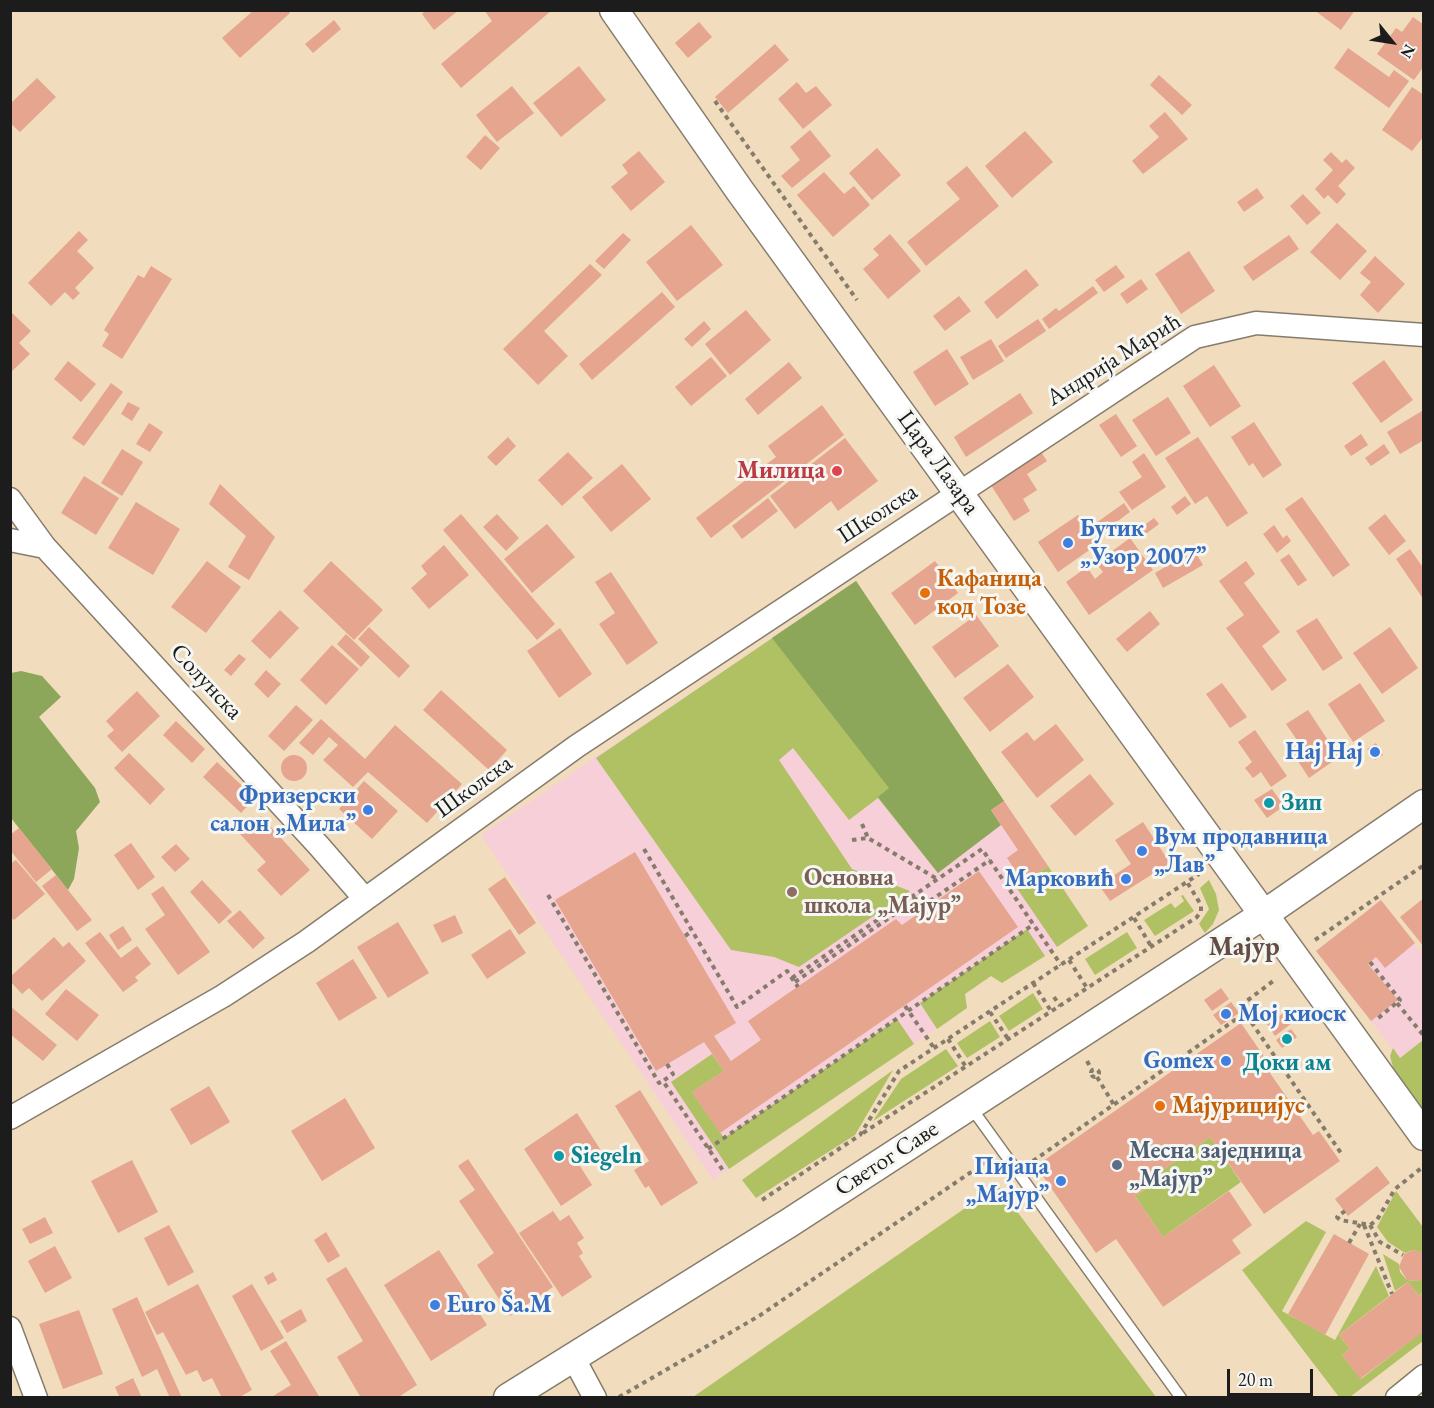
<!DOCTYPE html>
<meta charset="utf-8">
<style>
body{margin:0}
#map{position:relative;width:1434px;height:1408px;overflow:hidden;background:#f1dcbd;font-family:"EB Garamond",serif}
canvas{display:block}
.frame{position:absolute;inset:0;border:12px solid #1c1c1c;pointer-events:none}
.north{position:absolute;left:1362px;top:12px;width:60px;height:60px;-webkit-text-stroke:4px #f6f6f2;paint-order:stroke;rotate:120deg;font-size:16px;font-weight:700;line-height:24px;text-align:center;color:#1c1c1c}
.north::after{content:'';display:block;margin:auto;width:21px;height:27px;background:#1c1c1c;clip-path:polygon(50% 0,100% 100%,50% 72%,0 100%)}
.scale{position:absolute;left:1227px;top:1369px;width:86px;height:27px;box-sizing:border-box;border:3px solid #1c1c1c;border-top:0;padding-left:8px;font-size:18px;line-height:21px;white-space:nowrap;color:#1c1c1c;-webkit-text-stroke:4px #f6f6f2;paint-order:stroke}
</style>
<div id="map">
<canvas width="1434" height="1408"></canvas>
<div class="frame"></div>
<div class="north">N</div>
<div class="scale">20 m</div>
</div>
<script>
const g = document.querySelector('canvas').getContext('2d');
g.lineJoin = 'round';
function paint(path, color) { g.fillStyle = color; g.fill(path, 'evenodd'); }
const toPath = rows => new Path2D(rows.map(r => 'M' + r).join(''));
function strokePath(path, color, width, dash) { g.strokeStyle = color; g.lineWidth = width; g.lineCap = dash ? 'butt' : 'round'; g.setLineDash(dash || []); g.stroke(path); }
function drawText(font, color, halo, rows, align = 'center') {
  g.font = font + ' "EB Garamond",serif'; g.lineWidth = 6; g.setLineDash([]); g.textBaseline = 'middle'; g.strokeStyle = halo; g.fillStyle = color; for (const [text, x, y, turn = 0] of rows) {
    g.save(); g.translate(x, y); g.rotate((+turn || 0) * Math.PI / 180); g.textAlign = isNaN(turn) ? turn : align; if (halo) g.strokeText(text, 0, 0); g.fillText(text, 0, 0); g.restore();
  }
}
paint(toPath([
 [856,581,1088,926,1002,983,991,976,965,994,967,1008,713,1180,481,835],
 [1381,900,1423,955,1423,1040,1400,1058,1316,951]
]), '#f6cfd8');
paint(toPath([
 [856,581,1004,801,991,810,938,873,878,798,849,820,793,748,779,760,852,869,910,891,799,967,774,957,731,950,596,758],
 [1048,866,1088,926,1057,947,1016,887],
 [1209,880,1216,894,1219,910,1213,924,1205,933,1199,924,1209,909,1200,888],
 [1183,895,1194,911,1155,936,1144,920,1171,903,1175,908,1184,901,1181,896],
 [1027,929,1045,956,1002,983,991,976,965,994,967,1008,937,1029,920,1003],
 [1127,932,1137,948,1095,975,1085,959],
 [1033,993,1043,1009,1009,1031,999,1016],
 [897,1019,914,1044,729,1169,671,1082,712,1054,724,1071,692,1092,724,1138],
 [990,1021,1000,1037,967,1058,957,1043],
 [1423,1040,1423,1117,1406,1096,1410,1092,1394,1071,1390,1056,1393,1048,1400,1058],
 [946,1049,958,1066,873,1121,901,1079],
 [893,1070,855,1135,756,1198,742,1180],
 [1210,1137,1241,1182,1163,1237,1135,1196,1160,1179,1157,1174],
 [998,1186,1156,1397,693,1397,984,1195],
 [1396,1191,1423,1227,1423,1253,1413,1250,1405,1253,1388,1242,1377,1227],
 [1306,1221,1326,1232,1282,1311,1335,1340,1376,1266,1389,1296,1339,1335,1350,1349,1342,1355,1361,1379,1423,1331,1423,1341,1350,1397,1339,1397,1242,1270],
 [1383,1254,1399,1264,1400,1272,1407,1280,1417,1281,1423,1278,1423,1292,1419,1296,1408,1282,1395,1291]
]), '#b0c164');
paint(toPath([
 [856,581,1004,801,991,810,1001,825,938,873,878,797,889,788,772,638],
 [21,671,42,676,61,697,39,717,95,788,100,802,76,831,79,848,74,879,68,890,11,818,11,673]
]), '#8ca75a');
paint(toPath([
 [254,10,288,10,290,13,240,58,222,38],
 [426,10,459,10,434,30,422,14],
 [484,10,552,10,461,88,441,64,492,21],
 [1314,10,1355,10,1341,30],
 [1413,17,1424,25,1424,66,1414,80,1377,54,1396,28,1402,32],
 [334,20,341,29,313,53,305,44],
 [699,22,712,37,688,58,675,43],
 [775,44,789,60,728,113,715,97],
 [1348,48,1389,77,1394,70,1409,81,1389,108,1334,68],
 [579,66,606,100,561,137,533,103],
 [1159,75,1192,105,1182,115,1150,85],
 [37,78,56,97,20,132,10,123,10,104],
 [797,82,806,93,816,86,832,105,803,129,778,99],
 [512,86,534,113,497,142,476,115],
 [1412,87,1424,95,1424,136,1412,151,1382,130],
 [1165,112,1188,139,1143,174,1132,161,1159,137,1149,126],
 [810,130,831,156,792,188,781,176,800,160,790,147],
 [1025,131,1053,162,1012,198,985,166],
 [485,135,500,148,481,170,466,157],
 [877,148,901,175,872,200,849,173],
 [639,151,665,182,631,211,611,187,628,173,622,165],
 [1331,152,1342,163,1346,159,1355,168,1338,186,1346,194,1337,204,1328,195,1324,199,1315,189,1333,170,1323,160],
 [967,166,999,206,926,266,907,242,960,199,946,183],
 [824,172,844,194,854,186,870,205,833,237,797,195],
 [1257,188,1264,198,1244,212,1237,202],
 [1303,194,1321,213,1307,225,1290,206],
 [1337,223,1367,251,1340,280,1310,252],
 [691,225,723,265,677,301,646,262],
 [79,231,88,240,77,251,94,268,75,288,80,293,73,300,65,292,51,306,28,283],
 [623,233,631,240,604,269,595,261],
 [890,234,921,271,888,299,863,269,879,255,873,249],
 [1289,235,1299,249,1253,281,1243,267],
 [1189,251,1215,291,1181,314,1155,274],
 [1375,256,1405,284,1378,313,1360,295,1371,282,1360,273],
 [590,264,602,275,544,331,568,356,538,385,503,349],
 [1116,265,1125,277,1104,292,1095,280],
 [151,266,172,279,122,359,102,346,109,334,104,330,138,275,144,278],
 [1026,269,1039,285,997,319,984,302],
 [1141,279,1148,289,1127,304,1120,294],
 [1093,286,1098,293,1049,329,1042,319,1056,308,1059,311],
 [662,292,675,307,592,380,579,364],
 [959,296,971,311,945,331,933,316],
 [746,310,771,340,730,375,705,344],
 [10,311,31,331,19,343,30,354,10,373],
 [1038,319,1046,331,1006,358,998,346],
 [704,321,711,329,692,347,684,339],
 [991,339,1004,361,973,380,960,357],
 [947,349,969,384,935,406,913,372],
 [711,357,727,376,691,406,675,387],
 [1384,360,1413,400,1381,423,1352,383],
 [68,361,96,384,81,402,54,379],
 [789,362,802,378,758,415,745,399],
 [1214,365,1241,406,1210,427,1183,386],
 [111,383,123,392,84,446,72,438],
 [1020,393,1033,413,966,457,954,437],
 [1168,397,1191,433,1156,456,1132,420],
 [128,402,140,408,132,421,121,414],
 [822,405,844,435,711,538,696,518,776,457,768,446],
 [1422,411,1424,440,1400,454,1387,432],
 [1116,414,1137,446,1121,457,1099,425],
 [1254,422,1282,465,1263,478,1253,463,1249,466,1231,437],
 [149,423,163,432,150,452,136,444],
 [1361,434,1368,445,1351,456,1344,446],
 [508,437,516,446,496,466,487,457],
 [1198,437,1248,513,1227,527,1207,496,1195,504,1165,458],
 [845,438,878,481,838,511,831,501,795,529,770,496],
 [1384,444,1390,453,1371,466,1365,458],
 [122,449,143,462,122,496,101,483],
 [1039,449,1047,461,1027,474,1037,490,1023,499,1030,511,1014,521,989,482],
 [568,452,593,478,562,506,538,480],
 [1144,453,1166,487,1132,510,1119,492,1142,477,1132,462],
 [622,464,651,499,611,532,582,497],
 [84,476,119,498,96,535,61,513],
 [220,484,275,537,249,580,228,567,246,536,209,504],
 [1185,496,1191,504,1177,515,1171,507],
 [1302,497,1350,565,1333,577,1285,509],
 [768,498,778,511,742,539,732,526],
 [136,502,180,529,153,575,108,548],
 [1124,503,1130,512,1103,532,1096,523],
 [461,514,555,624,537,640,443,530],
 [497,514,519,538,506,551,483,527],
 [1385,514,1406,541,1389,555,1368,528],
 [1078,515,1098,544,1058,572,1038,542],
 [1154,518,1159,524,1139,539,1135,532],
 [547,524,575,557,532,593,504,559],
 [1274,525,1283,538,1287,535,1291,541,1277,553,1263,534],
 [1130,538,1153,570,1089,615,1066,582,1087,567,1095,579,1103,572,1096,563],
 [444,545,469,575,429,609,411,588,427,574,421,566],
 [1410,549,1424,569,1424,600,1396,559],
 [1194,550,1203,565,1163,588,1155,573],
 [1289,554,1307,580,1298,586,1280,560],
 [207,561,241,587,206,633,171,607],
 [331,561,383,610,354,640,303,591],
 [935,561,958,593,915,625,891,593],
 [1246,561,1255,574,1244,583,1280,632,1262,646,1287,680,1272,691,1226,628,1244,615,1219,581],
 [611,572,658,643,627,665,599,624,615,613,595,582],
 [280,610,299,628,270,659,251,641],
 [1150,611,1160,624,1127,652,1116,639],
 [976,615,999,646,955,678,932,647],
 [1317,618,1343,658,1323,671,1296,631],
 [369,627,410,666,399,678,358,639],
 [1390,627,1418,668,1382,694,1353,653],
 [560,628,592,674,559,698,527,651],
 [346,634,370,657,361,667,337,644],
 [332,645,359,669,326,705,300,680],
 [239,654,246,659,231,676,224,670],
 [1008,664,1034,697,990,732,963,698],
 [266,670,281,684,268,698,254,684],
 [1222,683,1247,717,1230,728,1206,694],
 [1360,683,1385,721,1353,742,1328,704],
 [441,690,507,750,489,770,423,710],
 [137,691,160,716,122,752,107,736,114,730,106,721],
 [296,705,313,720,284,751,268,736],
 [1308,710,1339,757,1309,778,1290,749,1299,743,1286,724],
 [321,719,365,759,395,725,462,784,427,823,368,772,353,787,323,760,338,745,329,737,313,755,299,743],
 [176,721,205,749,192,763,163,735],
 [1056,724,1084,760,1037,798,1001,752,1027,732,1034,741],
 [1255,730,1287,776,1271,787,1261,772,1253,778,1245,768,1252,762,1238,742],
 [1376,743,1383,755,1375,760,1367,749],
 [129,753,165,789,150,805,114,768],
 '281 768a13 13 0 1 1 26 0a13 13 0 1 1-26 0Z',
 [217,762,255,798,241,813,203,777],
 [1090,774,1114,804,1075,836,1050,806],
 [364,781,398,811,372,839,339,809],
 [1272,789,1284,806,1267,818,1254,800],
 [1004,801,1048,866,1023,882,1007,858,1018,850,991,810],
 [261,816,310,870,281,896,257,870,266,862,240,834],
 [1143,822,1170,863,1110,901,1099,885,1131,864,1115,840],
 [19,828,52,869,36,882,10,850,10,835],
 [131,843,155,877,138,890,114,855],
 [176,844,190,859,175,872,161,857],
 [635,852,736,1023,714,1036,731,1061,761,1040,748,1021,896,919,902,925,979,871,1018,927,720,1133,692,1092,724,1071,704,1042,656,1071,555,900],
 [16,860,45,894,14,920,10,917,10,864],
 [56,875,92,920,77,931,42,886],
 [505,877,536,923,519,935,488,889],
 [202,880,232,912,219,924,190,892],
 [163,886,210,952,178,975,145,929,165,915,151,894],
 [1424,898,1424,947,1400,917],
 [1381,900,1415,943,1385,968,1376,957,1368,964,1398,1000,1371,1021,1316,951],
 [240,910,265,938,253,949,227,921],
 [455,915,463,933,442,943,433,925],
 [398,922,429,973,388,998,357,947],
 [123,926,132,940,118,950,109,935],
 [510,929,526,953,487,979,471,955],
 [100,932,121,958,137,946,151,964,135,977,138,981,123,992,85,943],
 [54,937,63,947,69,942,86,961,42,1001,29,988,22,994,10,981,10,977],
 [353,959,377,998,339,1021,316,983],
 [1221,988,1229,999,1212,1011,1204,1000],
 [66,989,99,1015,77,1041,45,1014],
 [1231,1002,1239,1013,1221,1025,1213,1015],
 [10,1006,57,1045,43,1061,10,1034],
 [1285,1012,1292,1023,1275,1036,1267,1024],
 [1241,1023,1267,1061,1263,1063,1313,1135,1319,1131,1340,1161,1264,1214,1210,1137,1157,1174,1160,1178,1135,1196,1163,1237,1229,1191,1252,1225,1232,1240,1241,1253,1163,1307,1116,1239,1096,1253,1036,1166],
 [1291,1029,1297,1037,1282,1048,1276,1040],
 [209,1086,230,1122,191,1145,170,1109],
 [640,1090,698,1183,661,1206,649,1186,645,1188,634,1170,649,1161,615,1106],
 [345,1098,375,1148,322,1181,291,1131],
 [577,1113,600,1149,578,1163,592,1185,561,1206,524,1149],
 [468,1159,553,1287,510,1316,477,1265,494,1253,459,1201,475,1190,458,1166],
 [132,1160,158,1212,118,1233,91,1181],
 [1377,1166,1390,1183,1348,1216,1335,1199],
 [553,1211,560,1221,569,1215,584,1238,577,1243,583,1253,579,1256,592,1277,562,1297,519,1233],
 [45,1217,53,1233,30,1244,22,1229],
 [169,1225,194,1272,168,1286,144,1238],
 [326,1232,340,1256,328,1263,314,1240],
 [1334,1234,1369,1254,1325,1335,1288,1314],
 [55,1246,72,1278,45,1293,28,1261],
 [439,1250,487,1325,431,1361,384,1285],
 [1413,1250,1424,1253,1424,1278,1417,1281,1407,1280,1399,1267,1404,1254],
 [346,1267,417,1385,397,1398,361,1398,337,1357,363,1341,326,1279],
 [273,1272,277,1280,268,1285,264,1277],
 [1408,1282,1419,1296,1424,1292,1424,1331,1360,1379,1342,1355,1350,1349,1339,1335],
 [198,1284,252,1390,238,1398,222,1398,212,1378,203,1382,197,1370,186,1375,163,1332,157,1335,145,1312],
 [252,1284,284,1338,261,1351,232,1296],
 [137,1297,182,1398,170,1398,157,1369,142,1377,112,1309],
 [301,1309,307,1321,287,1333,280,1321],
 [79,1310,103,1374,63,1389,39,1324],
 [286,1341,320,1398,270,1398,291,1385,270,1351],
 [133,1378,142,1398,120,1398,115,1387]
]), '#e5a58f');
const service = toPath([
 [970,1106,1181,1398]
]);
const minor = toPath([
 [10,499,45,547,319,846,365,899],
 [10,540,45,547],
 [10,1118,223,996,306,942,577,746,1195,337,1256,323,1424,335],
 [10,1328,36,1398],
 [573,1357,595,1398],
 [1397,1398,1424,1376]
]);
const tertiary = toPath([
 [614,10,740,191,1424,1136],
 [508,1398,789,1223,1263,915,1424,804]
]);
strokePath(service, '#867c6c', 13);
strokePath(minor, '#867c6c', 25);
strokePath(tertiary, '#867c6c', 31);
strokePath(toPath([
 [715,101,857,300],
 [862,824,868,838],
 [852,840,868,838,939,880],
 [644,849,737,1007,787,971,798,987],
 [548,895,659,1083,663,1081],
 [915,911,990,860],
 [1134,918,1151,946],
 [685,936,692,931],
 [1315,940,1424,865],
 [1069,960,1087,988],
 [1370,962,1400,1000,1376,1020],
 [792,978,982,849,1061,965],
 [795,982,914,901,916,897],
 [1033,983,1051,1011],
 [1054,997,1060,1006],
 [1397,1003,1424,1036],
 [905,1006,934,1048],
 [990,1012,1008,1039],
 [1245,1013,1240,1006,1276,979],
 [948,1039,966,1067],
 [1087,1061,1092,1070],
 [667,1064,673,1074,663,1081,724,1172],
 '1091 1073a4 4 0 1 1 8 0a4 4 0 1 1-8 0Z',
 [1097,1077,1114,1105],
 [863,1133,1197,917,1201,911,1201,905,1187,882],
 [708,1149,1034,924],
 [1033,1161,1245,1013,1343,1156],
 [762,1200,860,1135,899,1071,1199,874],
 [1345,1211,1337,1217,1340,1220,1370,1225,1377,1220,1395,1189,1424,1166],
 [1364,1225,1392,1294],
 [1370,1225,1380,1242,1403,1255],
 [1349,1243,1360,1224],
 [619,1397,759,1316,986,1162]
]), '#867c6c', 4, [4.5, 4.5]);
strokePath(service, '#fff', 10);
strokePath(minor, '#fff', 22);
strokePath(tertiary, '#fff', 28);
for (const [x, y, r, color] of [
 [837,471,6,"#e0444e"],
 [1068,543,6,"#3f7fe0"],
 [925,593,6,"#e8710a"],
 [1375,752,6,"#3f7fe0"],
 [1269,803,6,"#0f9aa8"],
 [368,810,6,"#3f7fe0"],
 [1142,851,6,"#3f7fe0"],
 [1126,879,6,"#3f7fe0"],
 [792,892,6,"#8d6e63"],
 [1226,1014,6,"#3f7fe0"],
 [1287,1039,6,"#0f9aa8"],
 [1226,1061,6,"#3f7fe0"],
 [1160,1106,6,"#e8710a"],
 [559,1156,6,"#0f9aa8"],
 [1117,1165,6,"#5c6f8a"],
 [1061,1181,6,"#3f7fe0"],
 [435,1305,6,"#3f7fe0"]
]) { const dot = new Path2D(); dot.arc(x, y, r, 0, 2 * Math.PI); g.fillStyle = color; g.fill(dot); strokePath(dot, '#f6f6f2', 2); }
drawText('24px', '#1c1c1c', '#f6f6f2', [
 ["Андрија Марић",1114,360,-32],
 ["Цара Лазара",938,463,54],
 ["Школска",878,514,-33],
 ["Солунска",206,682,47],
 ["Школска",474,787,-36],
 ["Светог Саве",887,1159,-33]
]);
drawText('bold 24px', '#be3a42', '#f6f6f2', [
 ["Милица",825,471]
], 'right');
drawText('bold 24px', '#366cbe', '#f6f6f2', [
 ["Бутик",1080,529,"left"],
 ["„Узор 2007”",1080,557,"left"],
 ["Нај Нај",1363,752],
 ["Фризерски",356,796],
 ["салон „Мила”",356,824],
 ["Вум продавница",1154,837,"left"],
 ["„Лав”",1154,865,"left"],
 ["Марковић",1114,879],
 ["Мој киоск",1238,1014,"left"],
 ["Gomex",1214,1061],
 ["Пијаца",1049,1167],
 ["„Мајур”",1049,1195],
 ["Euro Ša.M",447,1305,"left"]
], 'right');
drawText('bold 24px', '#c56008', '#f6f6f2', [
 ["Кафаница",937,579],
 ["код Тозе",937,607],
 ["Мајурицијус",1172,1106]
], 'left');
drawText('bold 24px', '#0d838f', '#f6f6f2', [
 ["Зип",1281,803],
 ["Доки ам",1287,1063,"center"],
 ["Siegeln",571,1156]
], 'left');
drawText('bold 24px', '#785e54', '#f6f6f2', [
 ["Основна",804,878],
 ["школа „Мајур”",804,906]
], 'left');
drawText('bold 24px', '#4e5e75', '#f6f6f2', [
 ["Месна заједница",1129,1151],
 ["„Мајур”",1129,1179]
], 'left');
drawText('bold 27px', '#624c44', '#f6f6f2', [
 ["Мајур",1244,948]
]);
</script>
